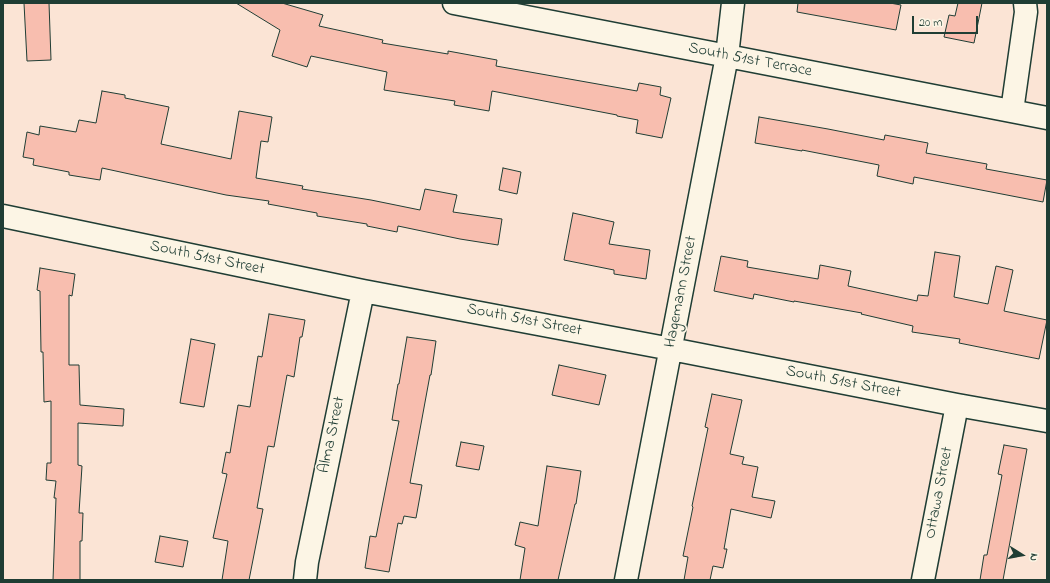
<!DOCTYPE html>
<style>
body{margin:0}
#map{position:relative;width:1050px;height:583px;overflow:hidden;background:#fbe4d5;font-family:"Indie Flower",sans-serif}
canvas{display:block}
.frame{position:absolute;inset:0;border:4px solid #1f3d34;pointer-events:none}
.north{position:absolute;left:1002px;top:535px;width:40px;height:40px;-webkit-text-stroke:3px #fcf5e5;paint-order:stroke;rotate:101deg;font-size:11px;font-weight:700;line-height:16px;text-align:center;color:#1f3d34}
.north::after{content:'';display:block;margin:auto;width:14px;height:18px;background:#1f3d34;clip-path:polygon(50% 0,100% 100%,50% 72%,0 100%)}
.scale{position:absolute;left:912px;top:16px;width:66px;height:18px;box-sizing:border-box;border:2px solid #1f3d34;border-top:0;padding-left:5px;font-size:12px;line-height:14px;white-space:nowrap;color:#1f3d34;-webkit-text-stroke:3px #fcf5e5;paint-order:stroke}
</style>
<div id="map">
<canvas width="1050" height="583"></canvas>
<div class="frame"></div>
<div class="north">N</div>
<div class="scale">20 m</div>
</div>
<script>
const g = document.querySelector('canvas').getContext('2d');
g.lineJoin = 'round';
function paint(path, color) { g.fillStyle = color; g.fill(path, 'evenodd'); }
const toPath = rows => new Path2D(rows.map(r => 'M' + r).join(''));
function strokePath(path, color, width, dash) { g.strokeStyle = color; g.lineWidth = width; g.lineCap = dash ? 'butt' : 'round'; g.setLineDash(dash || []); g.stroke(path); }
function drawText(font, color, halo, rows, align = 'center') {
  g.font = font + ' "Indie Flower",sans-serif'; g.lineWidth = 3.5; g.setLineDash([]); g.textBaseline = 'middle'; g.strokeStyle = halo; g.fillStyle = color; for (const [text, x, y, turn = 0] of rows) {
    g.save(); g.translate(x, y); g.rotate((+turn || 0) * Math.PI / 180); g.textAlign = isNaN(turn) ? turn : align; if (halo) g.strokeText(text, 0, 0); g.fillText(text, 0, 0); g.restore();
  }
}
const building = toPath([
 [24,3,49,3,51,60,27,61,24,3],
 [236,3,282,3,323,15,319,26,383,40,382,43,448,54,448,51,497,60,496,66,637,91,639,83,661,87,660,95,671,98,662,138,636,133,638,120,617,116,617,115,492,91,489,111,454,105,455,101,384,90,387,72,311,56,307,67,272,56,280,30,236,3],
 [798,3,890,3,901,5,896,30,797,12,798,3],
 [958,3,982,3,974,43,944,37,949,15,955,16,958,3],
 [102,91,125,95,125,98,169,107,161,144,231,159,239,111,272,117,268,142,261,141,256,178,303,186,302,189,371,200,420,210,425,189,457,195,453,212,502,219,498,245,460,239,398,226,397,232,367,226,367,224,317,216,317,213,268,204,269,201,226,195,102,168,100,180,69,175,69,172,33,165,34,159,23,157,27,132,39,135,40,126,76,132,79,120,96,123,102,91],
 [759,117,828,129,884,140,885,135,928,143,926,153,987,164,986,169,1047,180,1043,202,914,177,913,184,877,176,879,165,802,150,802,151,755,143,759,117],
 [503,168,521,172,517,194,499,190,503,168],
 [573,213,614,222,609,244,650,250,646,279,614,274,614,270,564,260,573,213],
 [935,252,960,256,954,297,988,304,996,266,1013,270,1004,311,1047,320,1039,359,959,343,960,339,912,332,913,326,861,314,862,313,794,301,794,302,754,294,753,299,714,291,721,256,748,261,747,267,818,279,820,265,851,271,848,286,917,301,918,295,928,296,935,252],
 [40,268,75,274,72,296,69,295,69,365,79,365,80,405,124,409,123,426,78,423,78,465,82,466,79,513,83,513,82,541,80,541,80,580,53,580,56,498,54,498,56,481,46,480,47,463,51,463,51,401,44,402,43,352,41,352,40,291,37,290,40,268],
 [269,314,305,320,302,337,300,337,294,377,287,375,274,447,268,446,257,508,263,509,249,580,222,580,228,541,213,538,227,474,222,473,226,452,230,453,238,405,250,407,258,356,262,357,269,314],
 [407,337,436,341,431,375,430,375,421,424,410,483,422,485,416,518,404,516,402,524,398,523,389,572,365,568,370,536,376,537,399,421,392,420,398,384,399,384,407,337],
 [191,339,215,344,204,407,180,403,191,339],
 [559,365,606,375,599,405,552,395,559,365],
 [712,394,742,400,730,454,744,457,742,464,758,467,752,497,775,501,771,518,731,509,724,549,727,549,723,568,713,566,710,580,684,580,688,557,683,556,693,507,692,506,708,428,705,427,712,394],
 [461,442,484,446,479,470,456,466,461,442],
 [1004,445,1027,449,1003,580,980,580,984,555,987,555,1002,475,998,474,1004,445],
 [547,466,581,471,576,504,575,504,558,580,520,580,525,548,515,545,520,522,538,526,547,466],
 [160,536,188,541,183,567,155,562,160,536]
]);
paint(building, '#f8beaf');
strokePath(building, '#1f3d34', 1);
const minor = toPath([
 [454,3,1047,118],
 [1012,111,1026,12,1025,3],
 [3,216,363,291,671,349,957,405,1047,421],
 [305,580,307,562,363,291],
 [626,580,727,56,733,3],
 [923,580,957,405]
]);
strokePath(minor, '#1f3d34', 25);
strokePath(minor, '#fcf5e5', 22);
drawText('16px', '#1f3d34', '#fcf5e5', [
 ["South 51st Terrace",750,61,11],
 ["South 51st Street",207,259,12],
 ["Hagemann Street",682,292,-79],
 ["South 51st Street",524,321,11],
 ["South 51st Street",843,383,11],
 ["Alma Street",333,435,-78],
 ["Ottawa Street",940,493,-79]
]);
</script>
